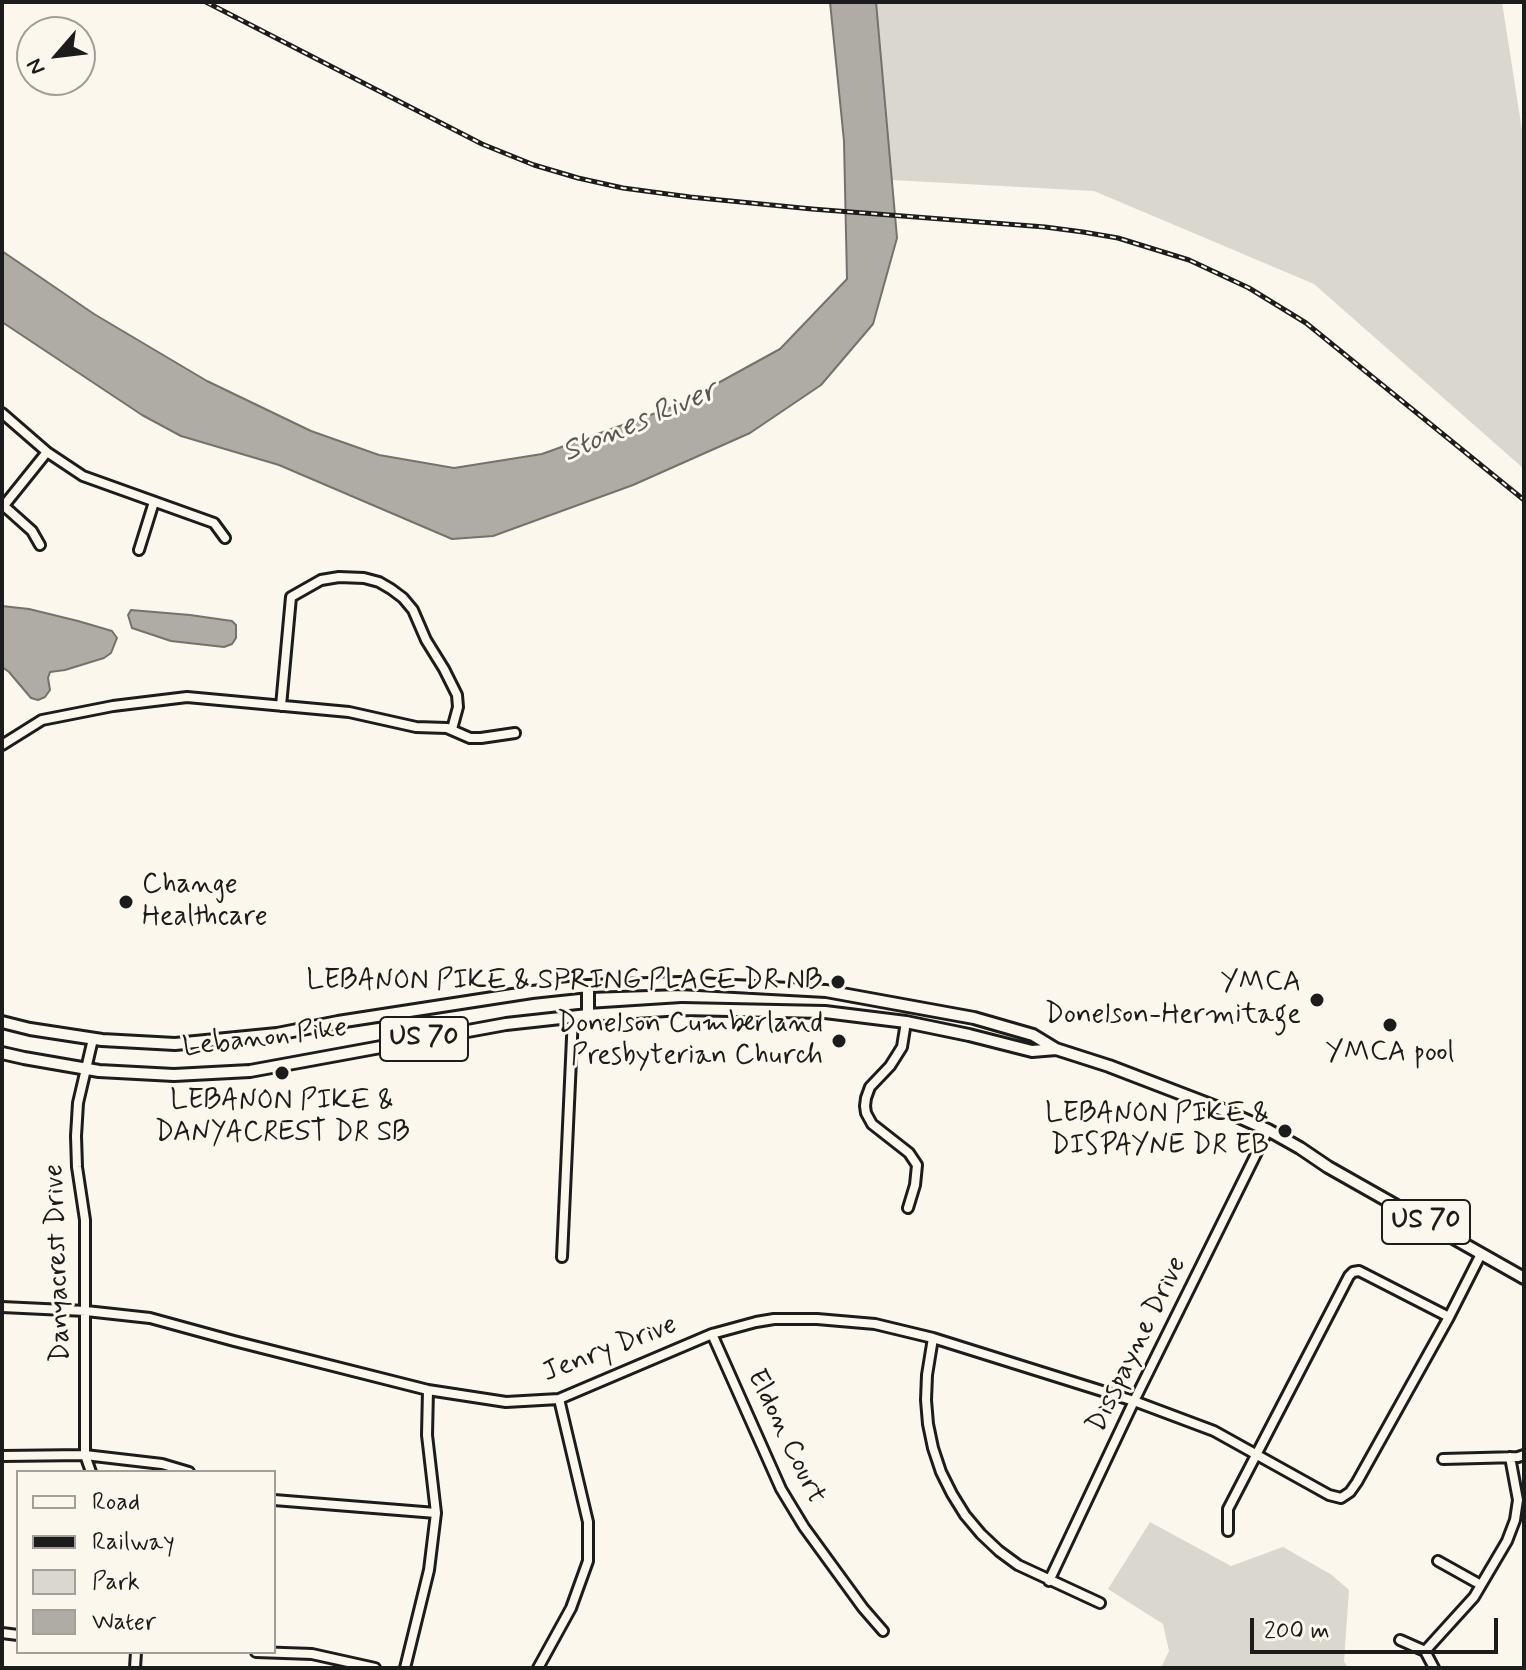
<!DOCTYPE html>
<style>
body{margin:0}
#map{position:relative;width:1526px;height:1670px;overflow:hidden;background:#fbf7ec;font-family:Mynerve,sans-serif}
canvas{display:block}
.frame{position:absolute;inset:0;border:4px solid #1c1c1c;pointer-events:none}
.legend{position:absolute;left:16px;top:1470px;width:260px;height:184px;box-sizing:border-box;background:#fbf7ec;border:2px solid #a29f99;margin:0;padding:10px 14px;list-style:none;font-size:24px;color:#1c1c1c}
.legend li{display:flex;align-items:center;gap:16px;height:40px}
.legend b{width:40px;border:2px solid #a29f99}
.north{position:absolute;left:16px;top:16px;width:80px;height:80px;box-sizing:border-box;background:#fbf7ec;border:2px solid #a29f99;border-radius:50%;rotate:242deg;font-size:22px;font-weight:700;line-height:32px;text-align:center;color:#1c1c1c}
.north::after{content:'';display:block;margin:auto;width:28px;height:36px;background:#1c1c1c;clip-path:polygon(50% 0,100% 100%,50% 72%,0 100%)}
.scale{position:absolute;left:1250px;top:1618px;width:248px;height:36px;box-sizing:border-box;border:4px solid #1c1c1c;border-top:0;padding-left:10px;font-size:24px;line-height:28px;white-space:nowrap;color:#1c1c1c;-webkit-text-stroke:6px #fbf7ec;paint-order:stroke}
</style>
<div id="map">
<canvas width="1526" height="1670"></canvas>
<div class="frame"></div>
<ul class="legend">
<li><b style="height:10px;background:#fbf7ec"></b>Road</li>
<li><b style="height:10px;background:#1c1c1c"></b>Railway</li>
<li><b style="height:22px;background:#dad7ce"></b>Park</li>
<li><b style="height:22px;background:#afaca5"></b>Water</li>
</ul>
<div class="north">N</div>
<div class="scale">200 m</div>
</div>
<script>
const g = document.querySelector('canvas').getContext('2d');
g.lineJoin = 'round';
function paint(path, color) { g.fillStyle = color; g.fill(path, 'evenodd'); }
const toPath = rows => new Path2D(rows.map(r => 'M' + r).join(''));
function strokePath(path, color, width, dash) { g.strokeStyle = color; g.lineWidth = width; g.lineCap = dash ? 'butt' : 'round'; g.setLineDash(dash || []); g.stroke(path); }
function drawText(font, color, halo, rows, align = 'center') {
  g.font = font + ' Mynerve,sans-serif'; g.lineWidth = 6; g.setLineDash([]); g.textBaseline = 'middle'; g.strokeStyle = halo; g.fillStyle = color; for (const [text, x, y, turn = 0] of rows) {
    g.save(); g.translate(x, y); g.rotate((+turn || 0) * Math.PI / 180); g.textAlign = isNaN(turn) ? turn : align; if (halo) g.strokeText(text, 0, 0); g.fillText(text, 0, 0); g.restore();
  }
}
paint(toPath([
 [876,2,1502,2,1524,143,1524,469,1314,284,1094,191,892,180],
 [1150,1522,1231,1566,1283,1547,1332,1575,1349,1590,1344,1661,1348,1668,1161,1668,1169,1651,1163,1624,1108,1589]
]), '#dad7ce');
const water = toPath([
 [830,2,876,2,897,238,873,324,821,385,750,433,633,485,493,536,452,539,279,465,181,436,142,415,2,322,2,251,94,314,207,381,311,431,379,455,454,468,542,454,678,405,780,349,847,279,844,141,830,2],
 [2,606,29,609,78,621,112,631,117,638,111,653,104,658,65,670,50,672,48,678,50,690,45,697,38,700,31,698,9,672,2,667,2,606],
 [131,610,190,615,232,621,236,625,236,638,232,644,224,647,171,641,132,628,128,615,131,610]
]);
paint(water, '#afaca5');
strokePath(water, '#74726e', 2);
const minor = toPath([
 [2,413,47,452,83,476,214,523,225,538],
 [4,506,32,531,40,545],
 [2,508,47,452],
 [139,550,154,502],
 [281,706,291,597,321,580,339,577,364,578,379,582,391,589,403,598,413,610,426,640,444,669,457,695,458,707,452,729],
 [2,745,42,720,113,706,187,697,349,712,416,727,447,728,470,738,481,738,515,733],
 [906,1022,902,1047,890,1066,870,1087,866,1098,865,1106,866,1113,872,1124,909,1153,917,1165,915,1185,908,1208],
 [562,1257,573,1016],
 [2,1307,86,1311,150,1318,234,1341,428,1390,506,1402,559,1399,712,1334,756,1322,774,1319,817,1319,875,1324,933,1338,1134,1401,1214,1431,1329,1495,1341,1498,1350,1492,1357,1482,1449,1317,1481,1254],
 [712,1334,781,1489,804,1527,863,1608,883,1631],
 [933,1338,927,1375,926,1400,928,1424,933,1448,941,1472,952,1494,965,1515,981,1534,999,1551,1018,1565,1100,1603],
 [2,1456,85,1455,162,1464,189,1472],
 [1443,1459,1518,1457,1524,1455],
 [91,1472,85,1455,85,1220,77,1167,76,1136,78,1103,93,1039],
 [274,1500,436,1513],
 [1228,1531,1228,1509,1349,1276,1353,1272,1359,1271,1365,1274,1449,1317],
 [1438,1561,1481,1585],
 [1049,1581,1134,1401,1268,1130],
 [2,1633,18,1635],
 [1400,1640,1425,1651,1434,1668],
 [1425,1651,1474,1597,1507,1541,1515,1520,1518,1500,1510,1457],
 [256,1652,312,1654,375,1668],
 [135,1668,136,1652],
 [405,1668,429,1570,436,1513,427,1435,428,1390],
 [538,1668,571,1608,588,1561,588,1522,559,1399]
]);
const major = toPath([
 [588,986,588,1015],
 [2,1022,30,1029,102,1040,175,1044,277,1034,338,1022,532,992,588,986,680,983,826,991,974,1018,1033,1035,1056,1049,1109,1066,1221,1109,1268,1130,1300,1148,1328,1167,1524,1278],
 [2,1053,24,1058,99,1071,174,1075,250,1071,506,1024,588,1015,682,1009,825,1012,906,1022,969,1035,1032,1051,1056,1049]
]);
strokePath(minor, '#1c1c1c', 14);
strokePath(major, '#1c1c1c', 16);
strokePath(minor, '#fbf7ec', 8);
strokePath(major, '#fbf7ec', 10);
const rail = toPath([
 [206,2,482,144,534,165,578,178,623,188,690,197,812,209,1045,227,1083,232,1118,238,1189,260,1249,288,1306,323,1524,500]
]);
strokePath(rail, '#1c1c1c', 5);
strokePath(rail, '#fbf7ec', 2, [6]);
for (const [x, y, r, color] of [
 [126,902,8,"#1c1c1c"],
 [838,982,8,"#1c1c1c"],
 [1317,1000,8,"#1c1c1c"],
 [1390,1025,8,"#1c1c1c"],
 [839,1041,8,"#1c1c1c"],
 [282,1073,8,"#1c1c1c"],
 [1285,1131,8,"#1c1c1c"]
]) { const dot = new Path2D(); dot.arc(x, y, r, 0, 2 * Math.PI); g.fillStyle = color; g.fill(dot); strokePath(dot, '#fbf7ec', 3); }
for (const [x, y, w] of [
 [424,1039,88],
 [1426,1222,88]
]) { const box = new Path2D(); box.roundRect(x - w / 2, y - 22, w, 44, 6); g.fillStyle = '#fbf7ec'; g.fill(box); strokePath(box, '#1c1c1c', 2); }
drawText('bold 26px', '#1c1c1c', null, [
 ["US 70",424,1039],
 ["US 70",1426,1222]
]);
drawText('28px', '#1c1c1c', '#fbf7ec', [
 ["Change",142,886,"left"],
 ["Healthcare",142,918,"left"],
 ["LEBANON PIKE & SPRING PLACE DR NB",822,982],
 ["YMCA",1301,984],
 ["Donelson-Hermitage",1301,1016],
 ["Donelson Cumberland",823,1025],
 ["Presbyterian Church",823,1057],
 ["YMCA pool",1390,1054,"center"],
 ["LEBANON PIKE &",282,1102,"center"],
 ["DANYACREST DR SB",282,1134,"center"],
 ["LEBANON PIKE &",1269,1115],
 ["DISPAYNE DR EB",1269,1147]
], 'right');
drawText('28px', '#1c1c1c', '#fbf7ec', [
 ["Lebanon Pike",265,1039,-7],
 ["Danyacrest Drive",59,1263,-92],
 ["Disspayne Drive",1138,1345,-64],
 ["Jenry Drive",610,1350,-21],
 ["Eldon Court",785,1437,64]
]);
drawText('italic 30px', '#575653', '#fbf7ec', [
 ["Stones River",640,423,-23]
]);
</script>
